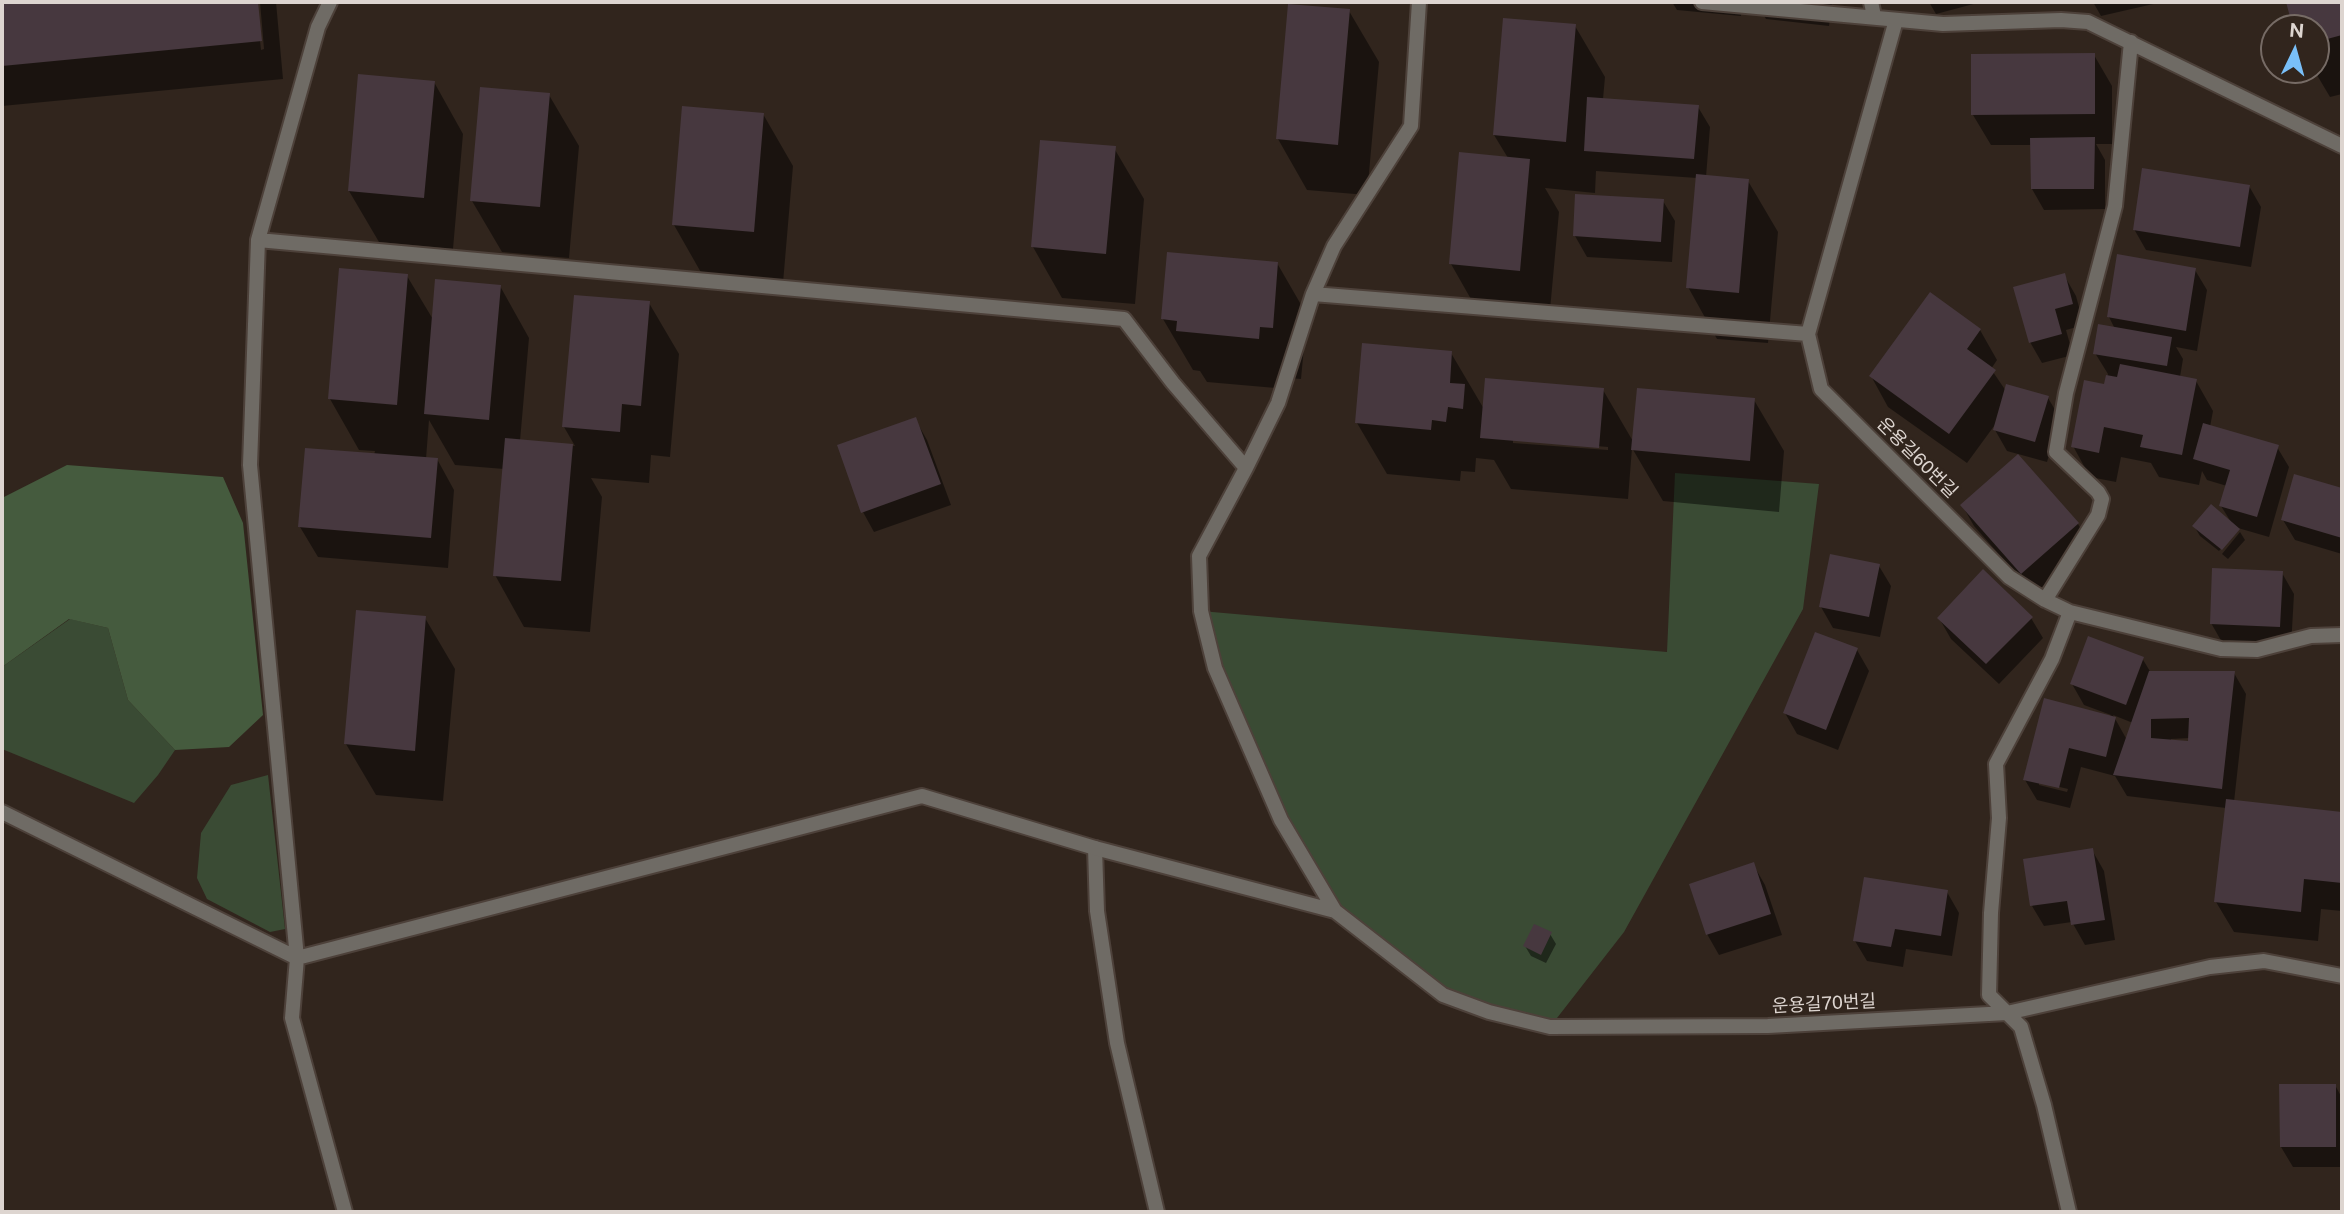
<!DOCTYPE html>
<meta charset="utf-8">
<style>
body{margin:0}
#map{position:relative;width:2344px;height:1214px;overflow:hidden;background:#31251d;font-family:"Public Sans",sans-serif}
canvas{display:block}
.frame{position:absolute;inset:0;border:4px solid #ddd5d0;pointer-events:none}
.north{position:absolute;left:2260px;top:14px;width:70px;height:70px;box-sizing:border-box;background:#31251d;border:2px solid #766b65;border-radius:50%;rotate:5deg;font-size:19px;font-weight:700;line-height:28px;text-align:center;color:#ddd5d0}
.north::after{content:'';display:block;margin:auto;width:24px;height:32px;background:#79bff8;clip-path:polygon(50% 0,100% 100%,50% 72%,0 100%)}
</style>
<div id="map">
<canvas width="2344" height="1214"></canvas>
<div class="frame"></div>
<div class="north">N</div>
</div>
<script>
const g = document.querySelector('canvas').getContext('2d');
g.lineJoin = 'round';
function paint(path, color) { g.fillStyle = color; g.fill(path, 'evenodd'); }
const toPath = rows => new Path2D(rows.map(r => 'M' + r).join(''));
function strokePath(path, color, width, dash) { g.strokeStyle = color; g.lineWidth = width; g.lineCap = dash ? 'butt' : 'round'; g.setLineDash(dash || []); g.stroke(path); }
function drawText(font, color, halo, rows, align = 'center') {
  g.font = font + ' "Public Sans","Noto Sans KR",sans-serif'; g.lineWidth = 5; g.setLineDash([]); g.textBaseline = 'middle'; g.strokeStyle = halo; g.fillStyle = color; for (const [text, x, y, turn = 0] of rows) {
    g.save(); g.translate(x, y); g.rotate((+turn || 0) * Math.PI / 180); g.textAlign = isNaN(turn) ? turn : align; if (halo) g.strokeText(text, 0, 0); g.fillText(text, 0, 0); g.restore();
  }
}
paint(toPath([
 [1675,473,1819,484,1803,609,1624,932,1550,1027,1443,995,1335,911,1281,820,1201,611,1667,652],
 [70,619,108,628,128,700,175,750,158,775,134,803,2,749,2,667],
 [268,775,285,929,270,932,207,899,197,878,201,833,231,785]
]), '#3a4b34');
paint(toPath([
 [67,465,223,477,243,523,263,715,229,747,175,750,128,700,108,628,69,619,2,667,2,498]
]), '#455b3e');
paint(toPath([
 [2,2,256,2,261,50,264,49,260,2,276,2,283,79,2,106],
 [1672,2,1742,2,1741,16,1677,10],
 [1756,2,1832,2,1829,26,1766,19],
 [1929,2,1981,2,1936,14],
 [2093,2,2162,2,2101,16],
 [2288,2,2342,2,2342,94,2330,97,2314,70,2316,70,2316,28,2295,28],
 [1349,11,1379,62,1367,195,1307,190,1278,139],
 [1575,26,1605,77,1603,99,1698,107,1710,127,1706,177,1748,181,1778,232,1768,343,1717,339,1688,287,1697,178,1596,171,1595,193,1545,188,1559,212,1549,321,1480,315,1451,264,1508,158,1494,135],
 [2094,55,2112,86,2112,144,2096,144,2105,160,2105,209,2044,210,2032,189,2032,145,1991,145,1973,115],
 [434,82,463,134,453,249,379,242,349,191],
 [549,95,579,146,569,258,502,252,472,201],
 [763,114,793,166,783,283,703,276,674,225],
 [1114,148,1144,199,1135,304,1062,298,1033,247],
 [2249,186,2261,207,2251,267,2146,250,2134,229],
 [1663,201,1675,221,1672,262,1587,257,1575,236],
 [1277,263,1307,315,1301,379,1288,378,1287,389,1207,382,1200,371,1193,370,1163,319],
 [2195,270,2207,290,2197,351,2176,347,2183,359,2180,377,2196,381,2213,411,2210,427,2277,447,2289,467,2269,537,2238,528,2239,530,2237,530,2219,551,2200,536,2194,526,2231,522,2221,506,2227,486,2207,480,2202,471,2199,485,2159,477,2151,463,2121,457,2116,482,2090,477,2073,446,2106,386,2108,374,2095,353,2115,329,2109,317],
 [2064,275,2076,296,2084,325,2066,330,2073,355,2042,363,2030,342],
 [407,276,434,321,500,286,529,338,520,441,575,446,564,427,649,303,679,354,670,457,651,455,649,483,591,478,602,497,590,632,524,627,495,575,504,469,455,465,429,420,426,459,437,459,454,490,448,568,318,557,300,527,374,455,375,451,359,450,330,399],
 [1980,330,1997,360,1991,369,2006,391,2048,398,2060,418,2047,462,2007,451,1995,430,1997,422,1967,463,1888,407,1871,376],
 [1451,353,1484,409,1603,390,1634,443,1754,400,1784,451,1779,512,1663,501,1632,448,1628,499,1511,489,1494,460,1476,458,1475,472,1461,471,1460,481,1387,474,1357,423],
 [1513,439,1608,447,1608,450,1513,443],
 [915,419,927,440,951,505,874,532,863,512],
 [2018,456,2078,524,2090,545,2034,594,1974,526,1962,505],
 [2295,476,2342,490,2342,554,2295,540,2283,520],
 [2240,532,2245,540,2228,559,2222,554],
 [1879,566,1891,586,1880,637,1833,628,1821,607],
 [2282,573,2294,594,2291,647,2223,644,2211,623],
 [425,618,455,669,443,801,376,795,346,744],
 [1939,618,2031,618,2043,638,1999,684,1951,639],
 [1857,650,1869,671,1838,750,1797,734,1785,713],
 [2142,658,2151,673,2234,673,2246,694,2234,802,2342,813,2342,911,2321,909,2318,941,2234,932,2216,902,2226,808,2127,796,2115,776,2081,767,2070,808,2037,800,2025,780,2111,715,2084,705,2072,684],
 [2113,715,2133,723,2127,740],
 [2190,738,2189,743,2171,741,2171,739],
 [2039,782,2068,789,2067,792,2039,785],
 [2092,850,2104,871,2115,940,2085,945,2072,922,2044,926,2032,906],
 [1753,864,1765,885,1782,935,1719,955,1707,934],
 [1947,892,1959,913,1952,956,1906,949,1903,967,1867,961,1855,941],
 [1550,934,1556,944,1546,963,1531,956,1525,946],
 [2335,1085,2342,1098,2342,1167,2293,1167,2281,1147]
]), '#0007');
paint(toPath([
 [2,2,258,2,262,41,2,66],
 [2286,2,2342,2,2342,35,2316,42,2316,28,2293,28],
 [1288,4,1350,9,1338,145,1276,139],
 [1503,18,1576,24,1566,142,1493,135],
 [2095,53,2095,114,1971,115,1971,54],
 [358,74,435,81,424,198,348,191],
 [480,87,550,93,540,207,470,201],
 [1587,97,1699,105,1694,159,1584,151],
 [682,106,764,113,754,232,672,225],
 [2095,137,2094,189,2031,189,2030,138],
 [1040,140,1116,146,1106,254,1031,247],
 [1459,152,1530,159,1520,271,1449,264],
 [2142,168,2250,185,2240,247,2133,230],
 [1696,174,1749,179,1739,293,1686,288],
 [1575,194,1664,199,1661,242,1573,236],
 [1167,252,1278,262,1273,328,1260,327,1259,339,1176,331,1177,321,1161,319],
 [2117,254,2196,268,2186,331,2107,317],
 [339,268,408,274,397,405,328,399],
 [2065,273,2073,304,2055,309,2062,334,2029,343,2013,287],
 [435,279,501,285,489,420,424,414],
 [1930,292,1981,329,1967,349,1996,370,1949,434,1869,376],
 [574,295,650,301,641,406,622,404,620,432,562,427],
 [2098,324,2172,337,2167,366,2093,354],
 [1362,343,1452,351,1450,383,1465,384,1463,409,1448,407,1446,422,1432,420,1431,430,1355,423],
 [2120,364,2197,379,2182,455,2140,447,2143,435,2104,427,2099,453,2071,447,2084,380,2104,384,2106,375,2117,377],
 [1485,378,1604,388,1599,448,1480,438],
 [2006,384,2049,396,2035,442,1993,430],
 [1637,388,1755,398,1750,461,1631,450],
 [916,417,941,484,861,513,837,445],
 [2203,423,2279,445,2257,517,2219,506,2230,470,2193,459],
 [505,438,573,444,561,581,493,576],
 [305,448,438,458,431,538,298,527],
 [2018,454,2079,523,2021,574,1960,505],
 [2294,474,2342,488,2342,538,2281,520],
 [2211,504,2240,529,2222,550,2192,526],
 [1830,554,1880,564,1869,617,1819,607],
 [2212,568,2283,571,2280,627,2210,624],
 [1983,569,2033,617,1986,664,1937,618],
 [356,610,426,616,415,751,344,744],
 [1815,632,1858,648,1826,730,1783,713],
 [2088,636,2144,657,2126,705,2070,684],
 [2149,671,2235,671,2222,789,2113,775],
 [2189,718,2188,741,2151,738,2151,719],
 [2044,698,2116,717,2106,757,2069,748,2059,788,2023,780],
 [2226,799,2342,812,2342,883,2304,879,2301,912,2214,902],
 [2093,848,2105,920,2071,925,2067,901,2030,906,2023,859],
 [1754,862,1771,914,1706,935,1689,884],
 [1864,877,1948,890,1941,936,1895,929,1891,947,1853,941],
 [1534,924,1552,932,1541,955,1523,946],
 [2279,1084,2336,1084,2336,1147,2280,1147]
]), '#47383f');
const lane = toPath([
 [1095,848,1097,911,1117,1043,1157,1212]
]);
const street = toPath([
 [330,2,318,27,258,240,1124,319,1173,383,1246,468,1278,403,1313,294],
 [1419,2,1411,126,1334,246,1313,294,1808,334],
 [1702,2,1943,24,2061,20,2088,22,2342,146],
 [1871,2,1874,16],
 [1896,20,1808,334,1821,389,2009,577,2045,600,2070,612,2221,649,2257,650,2311,636,2342,635],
 [258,240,250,465,297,958,292,1018,345,1212],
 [1246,468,1199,556,1201,611,1215,668,1281,820,1335,911,1443,995,1489,1012,1550,1027,1768,1026,2007,1013,2210,967,2264,961,2342,976],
 [2045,600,2098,515,2102,499,2098,492,2056,452,2066,393,2115,206,2131,42],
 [2,812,297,958,922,796,1095,848,1335,911],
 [2069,1212,2044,1105,2021,1027,1989,995,1991,913,1999,818,1996,764,2052,659,2070,612]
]);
strokePath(lane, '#4d413a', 18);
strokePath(street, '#4d413a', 18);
strokePath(lane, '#6f6b65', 14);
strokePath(street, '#6f6b65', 14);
drawText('18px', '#ddd5d0', '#31251d', [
 ["운용길60번길",1917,458,45],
 ["운용길70번길",1824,1004,-3]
]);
</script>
